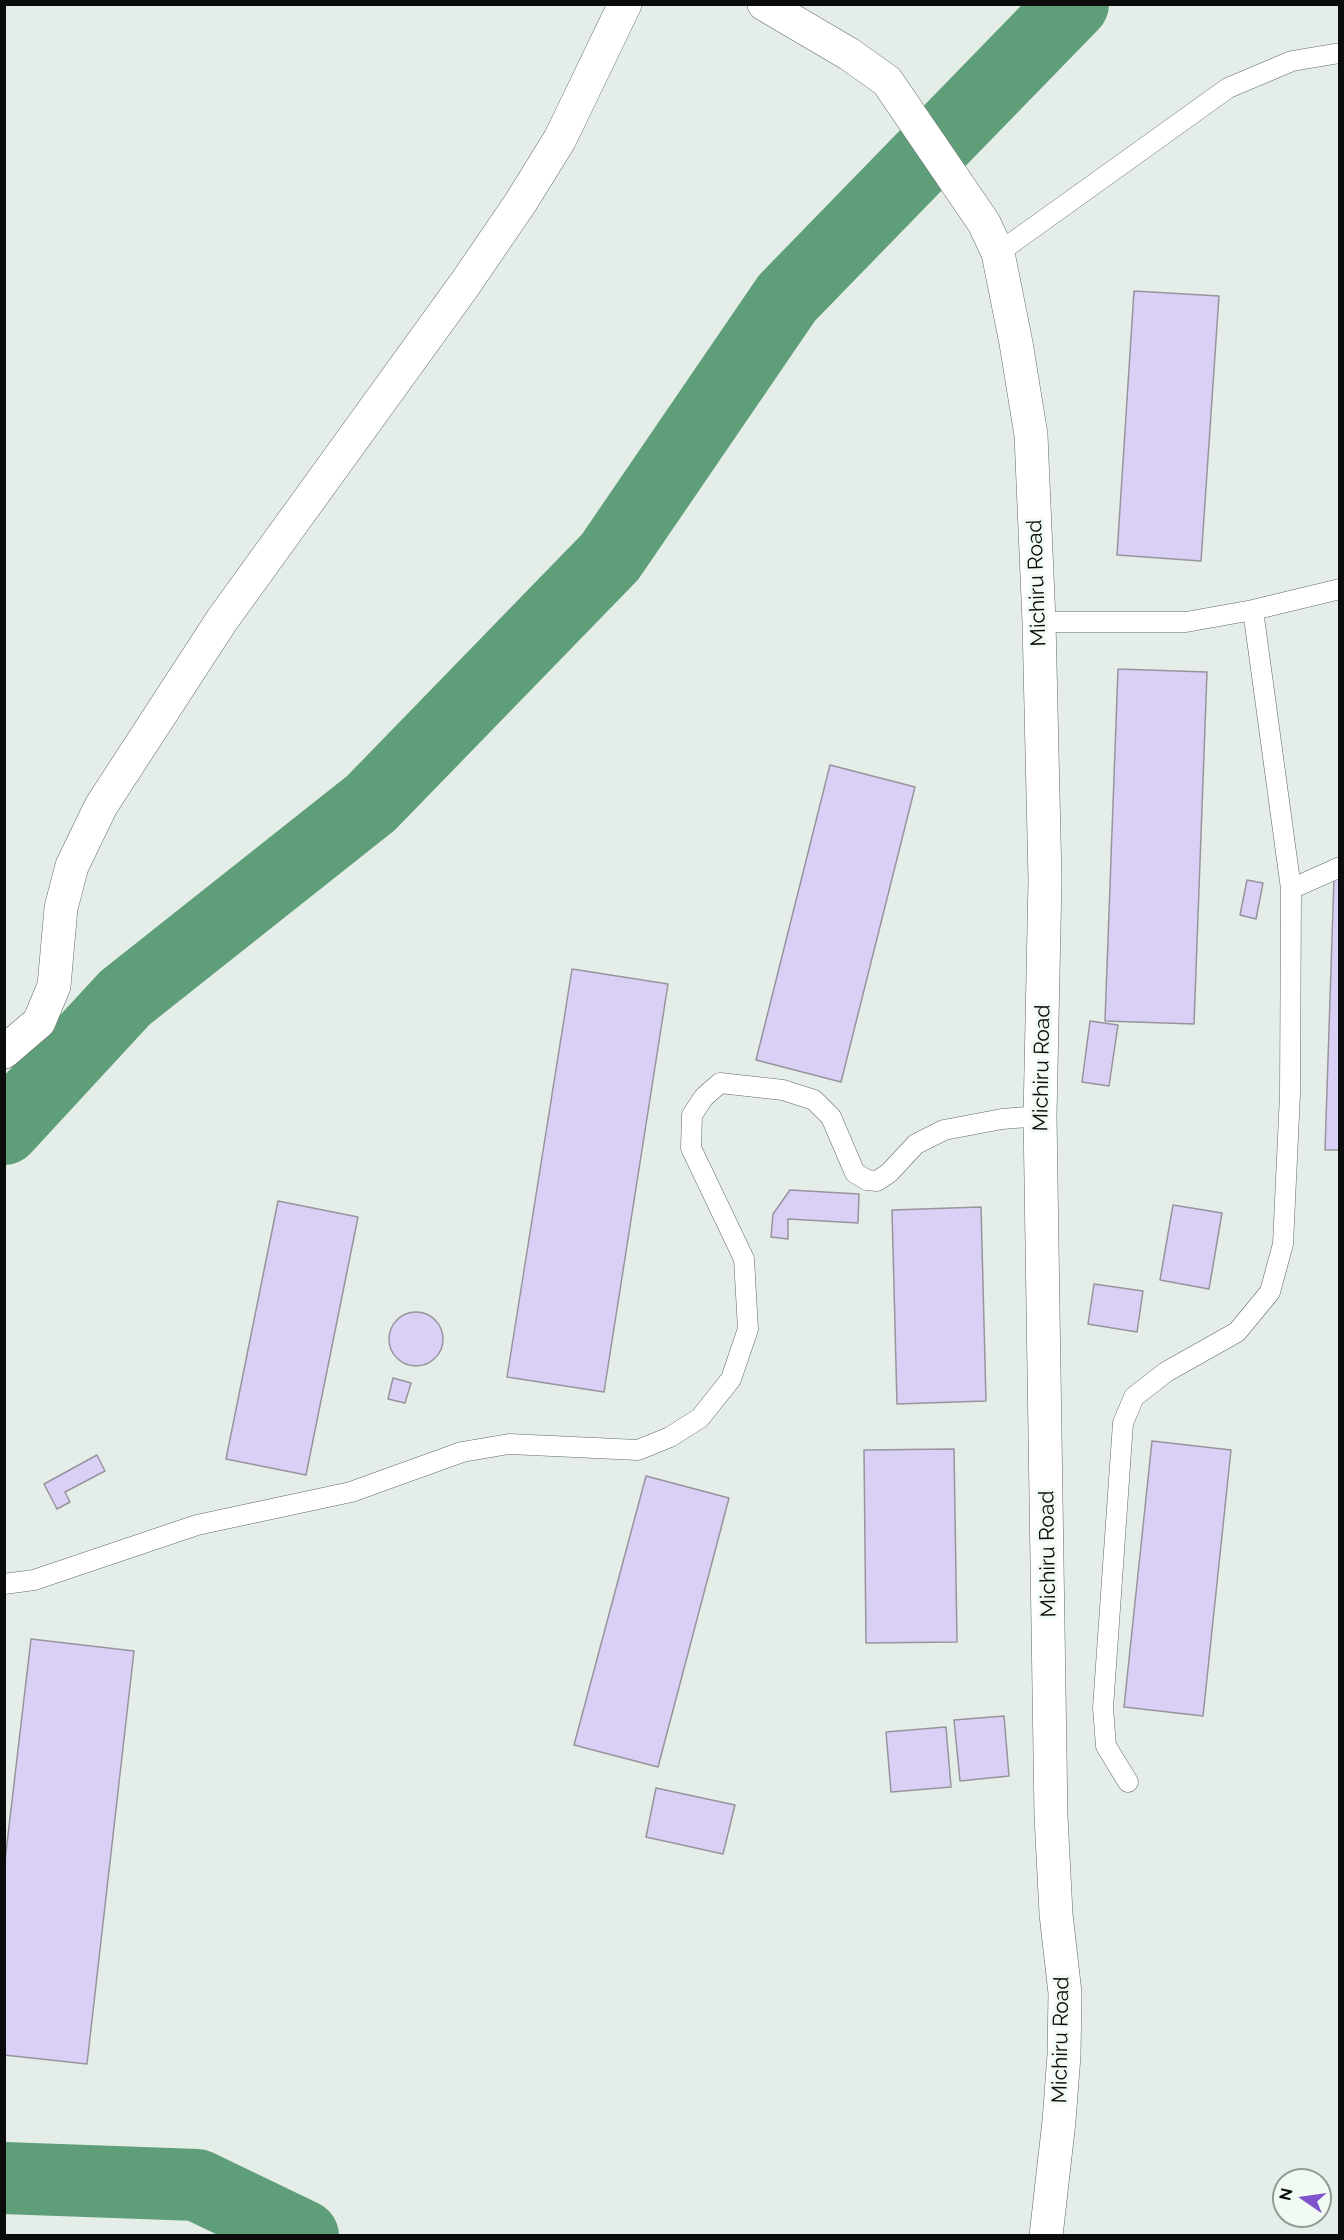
<!DOCTYPE html>
<style>
body{margin:0}
#map{position:relative;width:1344px;height:2240px;overflow:hidden;background:#e4ede7;font-family:Raleway,sans-serif}
canvas{display:block}
.frame{position:absolute;inset:0;border:6px solid #090c0a;pointer-events:none}
.north{position:absolute;left:1272px;top:2168px;width:60px;height:60px;box-sizing:border-box;background:#f1fbf4;border:2px solid #949b96;border-radius:50%;rotate:283deg;font-size:16px;font-weight:700;line-height:24px;text-align:center;color:#090c0a}
.north::after{content:'';display:block;margin:auto;width:21px;height:27px;background:#7f53cc;clip-path:polygon(50% 0,100% 100%,50% 72%,0 100%)}
</style>
<div id="map">
<canvas width="1344" height="2240"></canvas>
<div class="frame"></div>
<div class="north">N</div>
</div>
<script>
const g = document.querySelector('canvas').getContext('2d');
g.lineJoin = 'round';
const toPath = rows => new Path2D(rows.map(r => 'M' + r).join(''));
function strokePath(path, color, width, dash) { g.strokeStyle = color; g.lineWidth = width; g.lineCap = dash ? 'butt' : 'round'; g.setLineDash(dash || []); g.stroke(path); }
function paint(path, color) { g.fillStyle = color; g.fill(path, 'evenodd'); }
function drawText(font, color, halo, rows, align = 'center') {
  g.font = font + ' Raleway,sans-serif'; g.lineWidth = 6; g.setLineDash([]); g.textBaseline = 'middle'; g.strokeStyle = halo; g.fillStyle = color; for (const [text, x, y, turn = 0] of rows) {
    g.save(); g.translate(x, y); g.rotate((+turn || 0) * Math.PI / 180); g.textAlign = isNaN(turn) ? turn : align; if (halo) g.strokeText(text, 0, 0); g.fillText(text, 0, 0); g.restore();
  }
}
strokePath(toPath([
 [4,1129,125,998,371,803,610,557,787,298,1073,4],
 [4,2178,197,2185,303,2236]
]), '#5e9e78', 72);
const building = toPath([
 [1134,291,1219,296,1201,561,1117,555,1134,291],
 [1118,669,1207,672,1194,1024,1105,1021,1118,669],
 [830,765,915,787,841,1082,756,1060,830,765],
 [1334,878,1340,878,1340,1150,1325,1150,1334,878],
 [1247,880,1263,883,1256,919,1240,915,1247,880],
 [572,969,668,984,604,1392,507,1377,572,969],
 [1090,1021,1118,1025,1109,1086,1082,1082,1090,1021],
 [790,1190,859,1194,858,1223,788,1219,788,1239,771,1237,773,1214,790,1190],
 [278,1201,358,1217,306,1475,226,1459,278,1201],
 [1173,1205,1222,1213,1209,1289,1160,1280,1173,1205],
 [981,1207,986,1401,897,1404,892,1210,981,1207],
 [1094,1284,1143,1291,1137,1332,1088,1324,1094,1284],
 '389 1339a27 27 0 1 1 54 0a27 27 0 1 1-54 0Z',
 [393,1378,411,1383,405,1403,388,1399,393,1378],
 [1152,1441,1231,1450,1203,1716,1124,1707,1152,1441],
 [954,1449,957,1642,866,1643,864,1450,954,1449],
 [97,1455,105,1471,65,1492,70,1502,57,1509,44,1484,97,1455],
 [646,1476,729,1498,658,1767,574,1745,646,1476],
 [31,1639,134,1651,87,2064,4,2055,4,1869,31,1639],
 [1004,1716,1009,1776,960,1781,954,1720,1004,1716],
 [946,1727,951,1787,891,1792,886,1732,946,1727],
 [656,1788,735,1805,723,1854,646,1837,656,1788]
]);
paint(building, '#dad0f6');
strokePath(building, '#97949d', 1.5);
const service = toPath([
 [998,253,1228,88,1292,61,1340,53],
 [1039,622,1186,622,1253,610,1340,589],
 [1291,889,1340,867],
 [4,1584,34,1580,197,1525,351,1492,462,1452,509,1444,638,1450,670,1437,700,1418,731,1379,748,1329,744,1259,691,1148,692,1115,704,1097,720,1083,783,1090,814,1100,831,1117,855,1173,867,1180,877,1181,889,1173,916,1144,944,1130,1002,1119,1040,1116],
 [1128,1782,1106,1746,1103,1708,1123,1423,1134,1397,1166,1372,1237,1332,1270,1292,1283,1244,1290,1094,1291,889,1253,610]
]);
const minor = toPath([
 [4,1052,39,1022,54,986,61,908,72,866,101,806,222,620,465,284,521,202,560,139,625,4]
]);
const tertiary = toPath([
 [764,4,849,54,887,81,984,223,998,253,1016,343,1031,435,1039,622,1045,880,1040,1116,1051,1816,1056,1914,1065,1993,1064,2055,1059,2121,1046,2236]
]);
strokePath(service, '#626a65', 21);
strokePath(minor, '#626a65', 34);
strokePath(tertiary, '#626a65', 34);
strokePath(service, '#fff', 20);
strokePath(minor, '#fff', 33);
strokePath(tertiary, '#fff', 33);
drawText('21px', '#090c0a', '#f1fbf4', [
 ["Michiru Road",1037,583,-92],
 ["Michiru Road",1042,1068,-89],
 ["Michiru Road",1048,1554,-91],
 ["Michiru Road",1061,2040,-89]
]);
</script>
